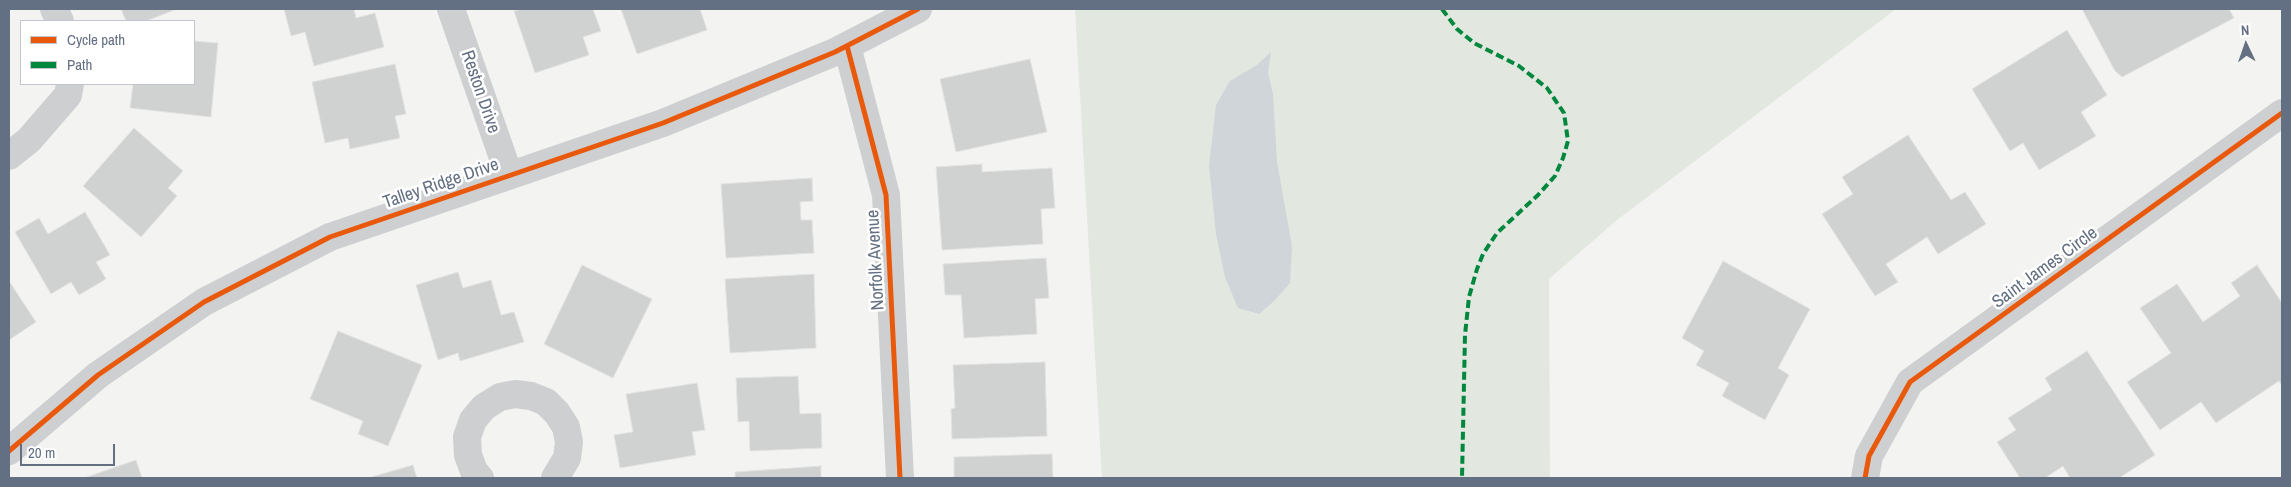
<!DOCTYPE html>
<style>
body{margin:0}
#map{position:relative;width:2291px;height:487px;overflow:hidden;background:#f3f4f1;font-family:"Archivo Narrow",sans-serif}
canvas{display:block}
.frame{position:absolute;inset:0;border:10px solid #636f82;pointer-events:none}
.legend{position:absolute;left:20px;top:20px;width:175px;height:65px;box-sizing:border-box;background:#fff;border:1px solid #c1c5cd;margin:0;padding:6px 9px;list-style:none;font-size:15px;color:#636f82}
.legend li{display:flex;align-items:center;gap:10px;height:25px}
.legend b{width:25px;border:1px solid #c1c5cd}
.north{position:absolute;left:2221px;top:20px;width:50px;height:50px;-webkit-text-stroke:4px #fff;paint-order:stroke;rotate:357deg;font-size:14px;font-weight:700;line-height:20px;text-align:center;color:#636f82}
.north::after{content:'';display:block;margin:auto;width:18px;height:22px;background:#636f82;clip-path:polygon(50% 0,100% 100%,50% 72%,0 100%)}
.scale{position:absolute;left:20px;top:444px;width:95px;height:22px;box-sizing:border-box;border:2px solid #636f82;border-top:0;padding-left:6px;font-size:15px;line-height:18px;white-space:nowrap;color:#636f82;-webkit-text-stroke:4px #fff;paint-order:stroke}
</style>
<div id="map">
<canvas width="2291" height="487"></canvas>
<div class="frame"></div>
<ul class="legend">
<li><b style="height:6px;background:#e8590c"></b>Cycle path</li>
<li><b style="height:6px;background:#00873e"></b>Path</li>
</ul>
<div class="north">N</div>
<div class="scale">20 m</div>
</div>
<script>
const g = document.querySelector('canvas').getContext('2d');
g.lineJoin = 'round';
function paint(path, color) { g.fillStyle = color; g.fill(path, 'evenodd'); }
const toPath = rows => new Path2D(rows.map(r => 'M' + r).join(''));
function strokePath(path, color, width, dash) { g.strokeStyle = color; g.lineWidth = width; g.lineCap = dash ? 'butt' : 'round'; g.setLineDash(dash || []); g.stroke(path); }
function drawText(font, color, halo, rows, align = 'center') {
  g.font = font + ' "Archivo Narrow",sans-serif'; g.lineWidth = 5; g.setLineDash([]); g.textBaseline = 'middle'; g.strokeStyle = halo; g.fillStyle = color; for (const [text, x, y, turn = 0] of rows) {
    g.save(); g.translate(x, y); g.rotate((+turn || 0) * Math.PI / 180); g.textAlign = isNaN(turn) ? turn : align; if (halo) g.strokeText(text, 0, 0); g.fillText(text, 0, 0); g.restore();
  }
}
paint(toPath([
 [1075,9,1896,9,1617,220,1549,279,1550,478,1102,478]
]), '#e2e7df');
paint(toPath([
 [1271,52,1268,73,1273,94,1277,162,1292,246,1290,283,1274,301,1259,314,1238,308,1225,277,1216,234,1209,166,1216,105,1230,81,1257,65]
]), '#cfd5d8');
const building = toPath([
 [121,9,177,9,146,21,126,21,121,9],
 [284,9,354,9,356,18,375,13,384,47,314,66,305,32,291,36,284,9],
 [522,9,593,9,601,31,583,37,589,55,535,73,514,11,522,9],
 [621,9,700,9,707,30,637,54,621,9],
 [2082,9,2229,9,2234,18,2122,77,2115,71,2082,9],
 [2067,30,2107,95,2081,112,2096,136,2039,170,2023,143,2010,151,1972,89,2067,30],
 [194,41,218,43,211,117,130,108,133,84,194,84,194,41],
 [1030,59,1047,132,956,152,940,79,1030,59],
 [395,64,406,114,395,116,400,138,350,149,348,138,325,143,312,82,395,64],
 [134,128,183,171,168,188,177,196,141,237,83,186,134,128],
 [1908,135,1951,200,1965,192,1986,224,1938,254,1927,237,1886,264,1898,282,1875,296,1822,214,1853,194,1842,177,1908,135],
 [982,164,982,172,1052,168,1055,208,1041,209,1043,244,942,250,936,167,982,164],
 [812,178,813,201,800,202,801,220,812,220,814,253,726,258,721,184,812,178],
 [85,212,110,255,96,262,106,279,79,295,71,282,51,294,15,232,39,218,48,234,85,212],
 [1046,258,1049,298,1035,299,1037,334,964,338,961,295,945,295,943,264,1046,258],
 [1723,261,1810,309,1778,368,1789,375,1765,420,1722,396,1729,383,1696,365,1704,351,1682,338,1723,261],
 [582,265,652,299,613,378,544,344,582,265],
 [2257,265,2282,303,2282,386,2279,381,2216,423,2201,402,2160,430,2127,382,2171,353,2140,308,2177,284,2203,322,2240,296,2231,283,2257,265],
 [458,272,463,288,491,280,501,315,514,312,524,342,460,361,458,353,438,360,416,285,458,272],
 [814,274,816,348,730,353,725,279,814,274],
 [9,281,36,322,9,340,9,281],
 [338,331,422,365,388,446,358,434,363,421,310,399,338,331],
 [2087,351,2155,455,2119,478,2070,478,2063,466,2045,478,2020,478,1997,442,2016,430,2008,418,2052,390,2045,378,2087,351],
 [1045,362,1047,436,952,439,951,409,955,408,953,365,1045,362],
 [798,376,800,414,821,413,822,448,750,451,749,421,738,422,736,378,798,376],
 [697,383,705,430,692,432,696,455,620,468,614,435,633,432,626,394,697,383],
 [1052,454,1053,478,954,478,954,457,1052,454],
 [136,460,142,478,84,478,136,460],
 [413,465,417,478,368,478,413,465],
 [821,466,821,478,735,478,735,472,821,466]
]);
paint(building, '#d0d1d1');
strokePath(building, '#e2e3e1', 1);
strokePath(toPath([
 [54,9,60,21],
 [451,9,509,175],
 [847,46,886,195,900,478],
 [9,156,29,140,68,95,70,84],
 [480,478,474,471,468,455,467,437,473,420,484,407,500,397,515,394,531,396,546,402,557,413,566,427,569,442,567,458,555,478],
 [1865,478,1869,456,1910,382,2282,113]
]), '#cecfd0', 28);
strokePath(toPath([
 [9,451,98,375,204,302,330,237,663,123,835,52,918,9]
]), '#cecfd0', 28);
strokePath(toPath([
 [1442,9,1457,29,1474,43,1519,66,1547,88,1564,113,1568,141,1563,158,1555,176,1538,195,1497,233,1483,254,1477,269,1469,297,1465,335,1462,478]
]), '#00873e', 4, [8, 4]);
strokePath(toPath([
 [847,46,886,195,900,478],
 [9,451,98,375,204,302,330,237,663,123,835,52,918,9],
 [1865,478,1869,456,1910,382,2282,113]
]), '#e8590c', 5);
drawText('18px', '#636f82', '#fff', [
 ["Reston Drive",480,92,71],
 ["Talley Ridge Drive",441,184,-19],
 ["Norfolk Avenue",876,260,-93],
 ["Saint James Circle",2045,268,-36]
]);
</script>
